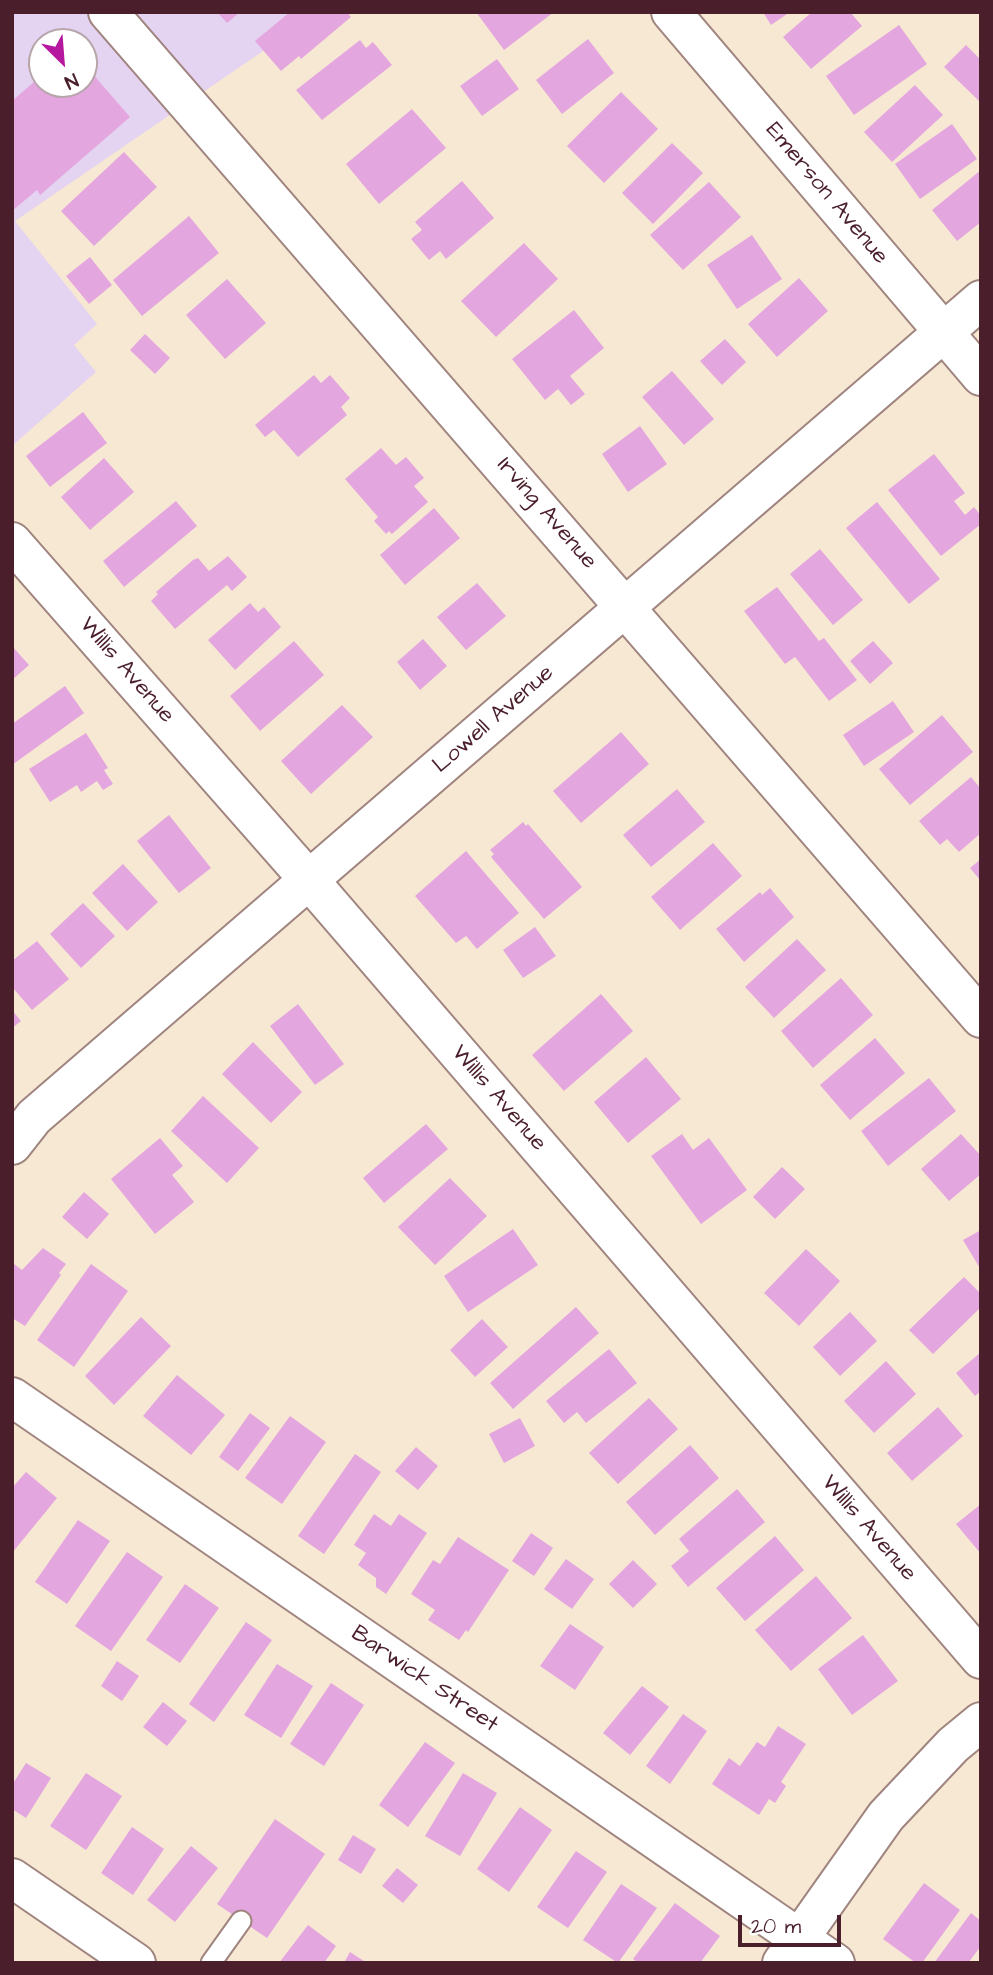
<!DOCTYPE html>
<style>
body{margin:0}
#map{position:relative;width:993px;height:1975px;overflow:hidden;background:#f7e8d3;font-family:"Architects Daughter",sans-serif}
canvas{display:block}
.frame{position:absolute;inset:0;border:14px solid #4a1f2b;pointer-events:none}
.north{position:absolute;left:28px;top:28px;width:70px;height:70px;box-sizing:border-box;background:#fff;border:2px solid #b7a5aa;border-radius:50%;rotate:155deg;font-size:19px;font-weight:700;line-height:28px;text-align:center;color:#4a1f2b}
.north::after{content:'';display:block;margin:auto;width:24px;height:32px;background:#b5179e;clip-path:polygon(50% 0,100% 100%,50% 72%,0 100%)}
.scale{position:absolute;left:738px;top:1915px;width:103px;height:32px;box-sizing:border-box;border:4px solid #4a1f2b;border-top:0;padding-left:9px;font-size:21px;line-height:24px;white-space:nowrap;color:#4a1f2b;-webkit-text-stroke:5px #fff;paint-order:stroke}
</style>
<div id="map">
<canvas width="993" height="1975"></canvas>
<div class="frame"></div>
<div class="north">N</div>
<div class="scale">20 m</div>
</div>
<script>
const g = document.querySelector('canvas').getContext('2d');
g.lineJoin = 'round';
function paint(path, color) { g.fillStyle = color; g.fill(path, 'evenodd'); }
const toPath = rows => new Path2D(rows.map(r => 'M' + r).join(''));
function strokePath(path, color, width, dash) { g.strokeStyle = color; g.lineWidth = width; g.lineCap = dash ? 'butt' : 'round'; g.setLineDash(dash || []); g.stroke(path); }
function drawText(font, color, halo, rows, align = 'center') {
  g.font = font + ' "Architects Daughter",sans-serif'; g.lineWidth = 6; g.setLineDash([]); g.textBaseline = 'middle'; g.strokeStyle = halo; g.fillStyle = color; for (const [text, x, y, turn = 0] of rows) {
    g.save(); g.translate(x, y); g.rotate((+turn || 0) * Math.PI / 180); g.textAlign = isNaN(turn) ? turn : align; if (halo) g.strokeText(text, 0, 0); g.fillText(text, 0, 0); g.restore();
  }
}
paint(toPath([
 [12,12,320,12,15,221,97,324,74,345,96,372,12,446],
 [42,42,84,42,84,84,42,84]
]), '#e4d3f1');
paint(toPath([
 [217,12,240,12,227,23],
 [290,12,347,12,351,17,301,59,299,56,281,71,255,41],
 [476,12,554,12,504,50],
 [763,12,790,12,771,25],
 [812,12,850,12,862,26,811,69,783,37],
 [899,25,927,64,854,115,826,76],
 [588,39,614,73,562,114,536,80],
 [360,40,366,48,373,42,392,65,322,120,296,90],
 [966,45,981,60,979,101,944,67],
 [497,59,519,89,482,116,460,86],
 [84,64,130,117,40,195,37,190,12,211,12,101,42,75,42,84,84,84],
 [915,85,943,115,892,162,864,132],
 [621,92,658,129,604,183,567,146],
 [412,109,446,148,379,204,346,164],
 [952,124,977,159,920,199,895,164],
 [672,143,703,173,653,224,622,193],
 [124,152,157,187,94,246,61,211],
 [981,170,981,222,957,241,932,210],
 [462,181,494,218,446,259,440,251,429,260,411,239,422,230,415,222],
 [709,182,741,217,683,270,650,235],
 [189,216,219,253,142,316,113,280],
 [752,235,782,279,737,309,707,265],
 [524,243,558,279,496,337,461,301],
 [90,257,112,285,89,304,66,276],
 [799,278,828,311,777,357,748,324],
 [227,279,266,323,225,359,186,315],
 [574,310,604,348,570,376,585,394,571,405,558,389,545,400,512,359],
 [145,334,170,358,155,374,130,350],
 [725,339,746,362,722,385,700,361],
 [672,371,714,419,684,445,642,397],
 [314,375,321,383,330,375,350,398,341,407,347,415,298,457,274,430,265,437,255,425],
 [83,412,107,443,50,487,26,456],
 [640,426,667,464,628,492,602,454],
 [381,448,396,465,406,457,424,478,414,486,428,502,392,534,389,531,386,534,374,521,378,517,345,479],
 [934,454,965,493,954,501,965,515,974,507,981,516,981,524,941,556,888,490],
 [104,458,134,492,90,530,61,497],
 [176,501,197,526,124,587,103,561],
 [877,502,940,579,909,604,846,528],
 [434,508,460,538,405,585,380,555],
 [820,549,863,600,833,625,790,574],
 [228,556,247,577,232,591,227,585,175,629,151,601,158,594,156,592,193,560,198,558,209,571],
 [477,583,506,616,466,650,437,617],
 [777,587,819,641,824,638,857,680,829,701,795,657,785,664,744,611],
 [250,603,258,612,264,607,281,627,235,670,208,640],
 [423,639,447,666,420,690,397,662],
 [294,641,324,675,260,731,230,696],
 [873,641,893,663,870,684,850,661],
 [12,646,29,665,12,680],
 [65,686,84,713,12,765,12,724],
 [893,701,914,732,864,766,843,735],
 [342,705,373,737,311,794,281,761],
 [942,715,973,752,910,805,879,769],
 [621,732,649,764,581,823,553,791],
 [86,733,108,768,104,770,113,784,103,790,97,781,81,792,77,785,50,802,29,769],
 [971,777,981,789,981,833,959,852,947,839,940,845,919,821],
 [677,789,705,822,651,867,623,835],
 [169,815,211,868,179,893,137,841],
 [523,822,526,826,528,824,582,887,544,919,491,857,494,854,490,850],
 [713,843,742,876,680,930,651,897],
 [466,851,519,913,477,949,466,936,456,943,415,896],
 [981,859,981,881,970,868],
 [123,864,158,902,127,931,92,893],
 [770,888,794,917,744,962,716,929,760,892,762,895],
 [83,903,115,936,81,968,50,934],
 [535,927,556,956,523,978,503,950],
 [797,939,826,970,774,1018,745,987],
 [37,941,69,979,32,1010,12,987,12,961],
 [841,978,873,1015,813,1068,781,1031],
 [601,994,633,1031,564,1091,532,1055],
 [298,1004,344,1064,315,1085,270,1026],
 [12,1010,21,1021,12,1028],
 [875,1038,905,1073,850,1120,820,1085],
 [253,1042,302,1092,271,1123,222,1074],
 [646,1057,681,1099,628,1143,594,1102],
 [929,1078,956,1111,888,1166,861,1131],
 [203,1096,259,1148,227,1183,171,1131],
 [426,1124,448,1149,384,1203,363,1178],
 [682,1134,693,1150,709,1138,747,1190,701,1224,651,1156],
 [961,1134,981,1156,981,1174,949,1201,921,1169],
 [160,1138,183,1166,172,1175,194,1202,155,1234,111,1179],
 [782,1167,805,1189,775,1219,753,1197],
 [450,1178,487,1216,435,1265,398,1227],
 [84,1192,109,1214,87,1239,62,1217],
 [513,1229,538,1265,468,1312,444,1276],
 [981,1230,981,1270,963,1240],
 [43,1248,66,1264,59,1273,61,1275,25,1326,12,1318,12,1266,14,1264,22,1270],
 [806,1249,840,1281,799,1326,764,1293],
 [91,1264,128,1291,74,1367,37,1340],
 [964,1277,981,1294,981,1307,933,1354,909,1330],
 [576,1307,599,1333,513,1409,490,1383],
 [850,1312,877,1341,840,1376,813,1347],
 [141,1317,171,1346,114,1405,85,1376],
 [482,1319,508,1347,475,1377,450,1350],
 [609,1349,637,1383,586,1423,577,1412,564,1423,546,1401],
 [980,1353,981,1391,975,1396,956,1373],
 [886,1361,916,1394,874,1433,844,1401],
 [177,1375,225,1415,191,1455,143,1416],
 [649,1398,678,1429,618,1484,589,1453],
 [938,1407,963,1436,912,1481,887,1453],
 [250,1413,270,1428,238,1471,219,1457],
 [290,1416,326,1442,282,1504,245,1478],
 [520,1418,535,1446,504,1463,489,1434],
 [690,1445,719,1478,655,1535,626,1502],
 [416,1447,438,1466,418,1490,395,1471],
 [355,1454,381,1472,324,1554,298,1536],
 [26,1472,57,1498,12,1553,12,1488],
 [737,1489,765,1522,688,1587,671,1566,689,1551,679,1539],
 [981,1504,981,1554,956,1524],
 [374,1514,391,1526,399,1514,427,1533,386,1594,376,1587,376,1578,358,1565,366,1553,354,1545],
 [78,1520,110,1541,67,1604,35,1582],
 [531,1533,553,1548,534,1576,512,1561],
 [775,1536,804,1570,745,1621,716,1588],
 [458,1537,509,1570,468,1632,466,1630,459,1640,428,1620,435,1610,411,1594,433,1560,440,1564],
 [127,1552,163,1577,111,1651,75,1626],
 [566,1559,594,1579,572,1609,544,1589],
 [633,1560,657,1584,633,1608,609,1584],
 [816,1576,852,1618,791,1671,755,1630],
 [185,1584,219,1608,180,1663,146,1640],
 [246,1622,272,1640,214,1722,189,1704],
 [570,1624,604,1647,575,1690,540,1666],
 [863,1635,898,1681,852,1715,818,1669],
 [117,1661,139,1676,122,1701,101,1686],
 [277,1664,313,1686,281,1738,244,1715],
 [331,1683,364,1705,324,1766,290,1744],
 [642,1686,669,1707,630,1755,603,1733],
 [163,1702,187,1721,167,1746,143,1727],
 [683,1714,707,1731,670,1784,646,1766],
 [778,1726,806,1744,781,1782,786,1786,775,1803,769,1799,759,1815,712,1784,729,1758,740,1766,757,1742,765,1747],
 [425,1742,455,1763,408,1827,379,1805],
 [26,1763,51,1778,26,1818,12,1809,12,1785],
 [86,1773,122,1796,86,1850,50,1826],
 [463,1773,497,1793,460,1856,425,1836],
 [520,1807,552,1830,509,1892,477,1869],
 [275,1819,325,1854,267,1938,217,1904],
 [132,1827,164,1849,133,1895,101,1873],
 [353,1835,376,1849,361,1874,338,1860],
 [191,1846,218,1868,175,1922,147,1900],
 [576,1851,607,1872,568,1928,537,1907],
 [397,1868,418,1885,403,1903,382,1886],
 [924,1883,960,1910,922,1963,916,1963,883,1939],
 [621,1884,657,1908,618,1963,583,1940],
 [675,1903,720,1936,700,1963,638,1963,633,1959],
 [971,1913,981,1921,981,1946,968,1963,934,1963],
 [308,1925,336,1946,324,1963,279,1963],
 [350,1952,367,1963,344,1963]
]), '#e4a6df');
const service = toPath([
 [211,1963,241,1921]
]);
const minor = toPath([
 [108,12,981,1018],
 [671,12,981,376],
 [12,542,309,880,981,1659],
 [12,1145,34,1117,981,300],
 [12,1397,835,1963],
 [12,1878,136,1963],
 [782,1963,886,1816,953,1745,981,1722]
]);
strokePath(service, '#a0847f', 23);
strokePath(minor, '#a0847f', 42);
strokePath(service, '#fff', 19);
strokePath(minor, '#fff', 38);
drawText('23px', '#4a1f2b', '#fff', [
 ["Emerson Avenue",826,194,50],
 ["Irving Avenue",546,514,49],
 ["Willis Avenue",126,671,49],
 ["Lowell Avenue",494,720,-41],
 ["Willis Avenue",498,1099,49],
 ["Willis Avenue",868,1529,49],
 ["Barwick Street",424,1680,34]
]);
</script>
